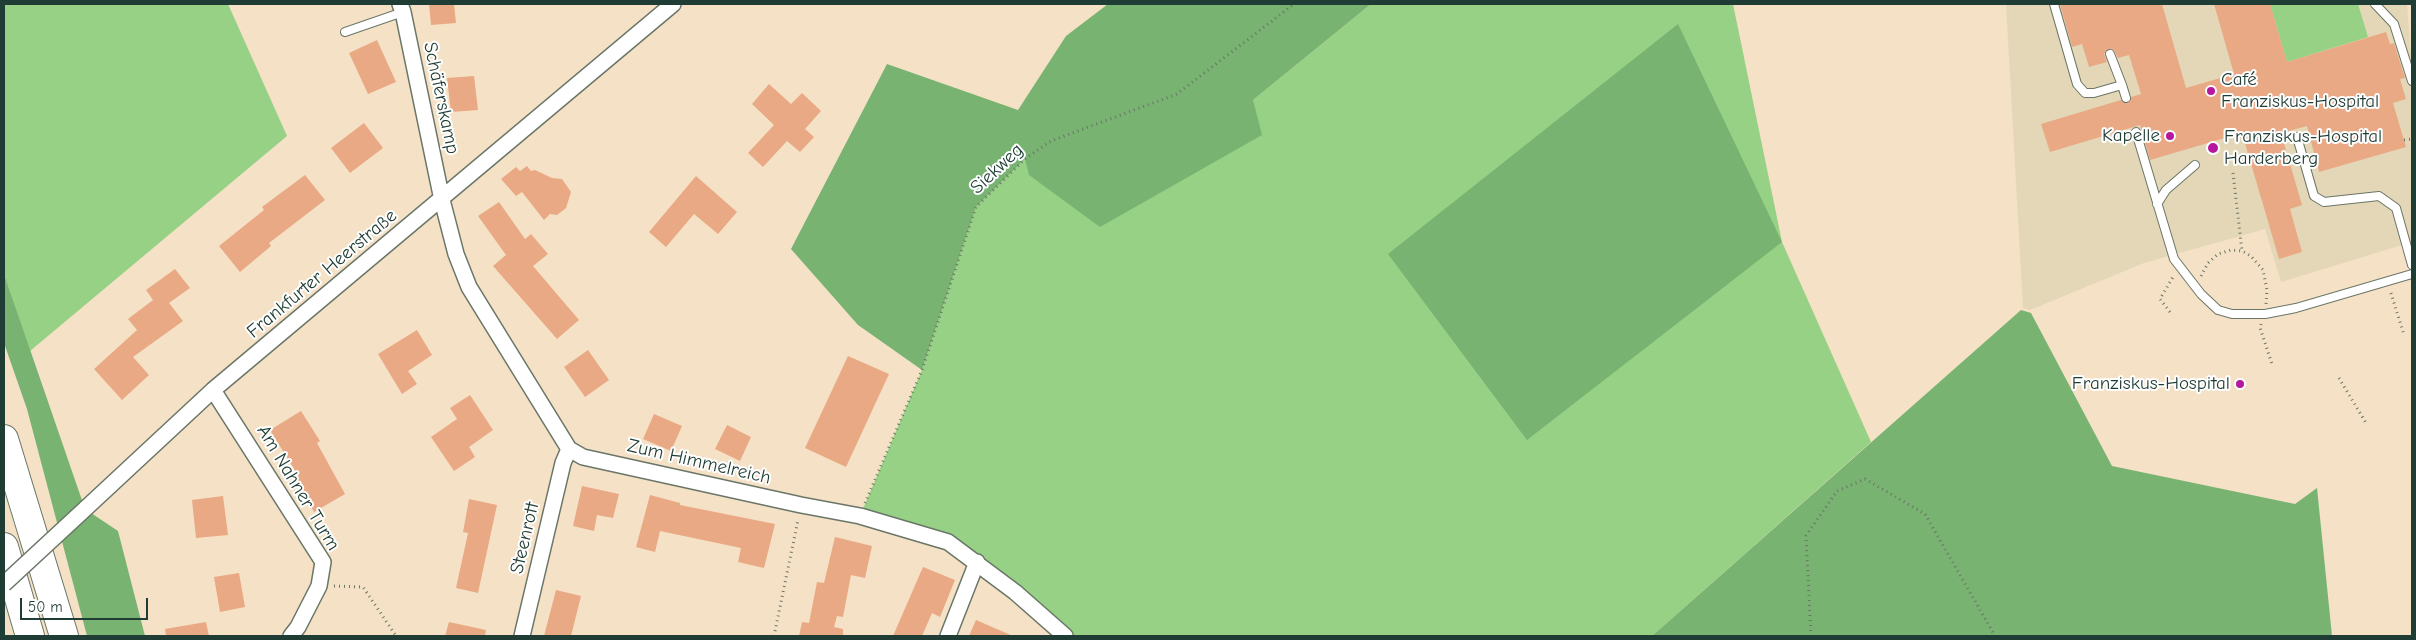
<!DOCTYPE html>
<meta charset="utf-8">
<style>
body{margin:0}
#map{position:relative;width:2416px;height:640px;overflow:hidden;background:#f5e1c6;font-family:"Comic Neue",sans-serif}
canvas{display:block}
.frame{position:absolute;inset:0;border:5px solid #1f3d34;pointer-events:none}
.scale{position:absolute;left:20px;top:598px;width:128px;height:22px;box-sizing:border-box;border:2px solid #1f3d34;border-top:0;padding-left:6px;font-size:15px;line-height:18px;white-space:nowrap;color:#1f3d34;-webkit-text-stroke:4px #fff;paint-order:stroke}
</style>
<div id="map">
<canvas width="2416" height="640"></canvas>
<div class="frame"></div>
<div class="scale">50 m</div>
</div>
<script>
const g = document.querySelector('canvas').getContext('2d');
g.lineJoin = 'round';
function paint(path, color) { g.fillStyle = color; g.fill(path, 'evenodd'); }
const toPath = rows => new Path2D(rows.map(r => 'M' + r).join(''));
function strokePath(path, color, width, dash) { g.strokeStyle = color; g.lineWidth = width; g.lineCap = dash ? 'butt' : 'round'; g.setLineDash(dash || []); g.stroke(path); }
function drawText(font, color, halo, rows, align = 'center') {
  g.font = font + ' "Comic Neue",sans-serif'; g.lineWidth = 4; g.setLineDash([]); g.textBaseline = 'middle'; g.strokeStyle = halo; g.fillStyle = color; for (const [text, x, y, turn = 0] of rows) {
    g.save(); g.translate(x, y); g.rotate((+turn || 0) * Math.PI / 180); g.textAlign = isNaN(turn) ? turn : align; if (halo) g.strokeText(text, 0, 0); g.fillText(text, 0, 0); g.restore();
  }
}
paint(toPath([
 [2006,4,2407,4,2412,68,2412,242,2281,282,2265,229,2144,263,2030,310,2023,308]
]), '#e3d7b7');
paint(toPath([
 [4,4,228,4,287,136,30,351,4,274],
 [1371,4,1733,4,1782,242,1871,442,1652,636,1065,636,948,542,860,516,922,370,976,207,1026,158,1253,100],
 [2270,4,2358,4,2368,37,2287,62]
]), '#96d185');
paint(toPath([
 [1108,4,1371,4,1253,100,1262,135,1100,227,1029,175,1025,159,976,207,922,370,858,325,791,249,887,64,1018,110,1066,36],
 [1678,24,1782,242,1527,440,1388,254],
 [4,274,85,509,118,531,145,636,87,636,27,409,4,343],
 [2021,310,2031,313,2112,466,2295,504,2317,488,2332,636,1652,636]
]), '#78b372');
paint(toPath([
 [429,4,454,4,456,23,431,25],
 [2060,4,2162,4,2186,88,2234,74,2214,4,2270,4,2287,62,2386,32,2390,44,2394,43,2405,78,2400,79,2406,99,2393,103,2406,147,2319,172,2307,126,2281,133,2302,205,2290,209,2302,252,2279,259,2242,133,2150,160,2140,125,2050,152,2041,124,2121,100,2127,103,2131,97,2141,94,2129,55,2118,58,2114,50,2108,49,2104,54,2107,62,2089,67,2082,44,2072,47],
 [377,40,396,82,368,94,349,53],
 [474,76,478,110,451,112,447,78],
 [769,84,791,104,802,93,821,111,805,129,814,137,800,152,787,141,763,167,748,153,774,125,752,104],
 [364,123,383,148,350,173,331,148],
 [527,166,531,171,535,170,552,178,562,179,571,192,566,208,557,215,550,214,544,220,522,192,516,196,501,179,516,167,520,171],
 [305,175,325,200,269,243,271,246,240,272,219,246,264,210,262,207],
 [696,176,737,212,718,234,694,214,666,247,649,232],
 [499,202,525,239,531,234,548,254,533,266,579,320,557,339,493,266,506,255,478,216],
 [175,269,190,288,169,303,183,321,133,357,149,375,122,400,94,369,137,330,128,319,153,300,146,290],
 [417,330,432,355,408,371,417,384,402,394,378,354],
 [588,350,609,380,585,397,564,367],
 [848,356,889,374,846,467,805,448],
 [470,395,493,430,469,447,475,457,454,471,431,437,457,419,450,408],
 [301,411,320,441,317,443,345,494,314,512,296,479,299,477,270,430],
 [654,414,682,426,671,451,643,439],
 [727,425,751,437,740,461,715,449],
 [582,486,619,494,613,518,597,515,594,531,573,526],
 [650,495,680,503,680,505,775,524,764,568,738,562,741,548,660,531,655,552,636,547],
 [223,496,228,535,196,538,192,500],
 [469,499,497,505,478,593,456,588,468,533,463,532],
 [835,537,872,546,865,578,851,575,843,617,837,616,834,627,843,629,843,636,799,636,802,622,809,623,817,582,824,583],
 [923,567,955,580,940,617,932,613,922,636,893,636],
 [239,573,245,607,220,612,214,577],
 [556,590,581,596,571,636,544,636],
 [976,620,1013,636,969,636],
 [206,622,209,636,166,636,165,629],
 [449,622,486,630,485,636,445,636]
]), '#e9a985');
const lane = toPath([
 [2054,4,2077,84,2085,93,2094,93,2122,85,2126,98],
 [2375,4,2394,24,2412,81],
 [345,32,403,12],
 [2110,54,2122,85],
 [2136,132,2174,259,2201,294,2218,310,2232,314,2265,314,2296,308,2412,274],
 [2297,137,2314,196,2324,202,2379,196,2396,208,2412,265],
 [2157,204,2166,190,2195,165]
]);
const street = toPath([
 [400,4,403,12,442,200,456,254,469,287,569,449,583,457,801,505,860,516,948,542,1015,592,1065,636],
 [213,390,323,562,319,586,298,627,291,636],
 [85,509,213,390,673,4],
 [522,636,563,463,569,449],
 [948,636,977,562]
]);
const highway = toPath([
 [4,439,64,636],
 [4,547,30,636]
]);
strokePath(lane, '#6a7667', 10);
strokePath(street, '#6a7667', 18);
strokePath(highway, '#6a7667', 30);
strokePath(toPath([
 [2404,140,2412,139],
 [2233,173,2242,251],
 [2201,276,2208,263,2218,254,2231,250,2242,251,2251,256,2263,270,2267,290,2266,304],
 [2391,293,2404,335],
 [2170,312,2160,299,2173,277],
 [2261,324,2260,328,2272,364],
 [2339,378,2366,423],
 [865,503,922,370,976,207,1026,158,1051,141,1177,94,1294,4],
 [334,586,363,587,396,636],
 [774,636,798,520],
 [1811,636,1806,536,1837,491,1865,479,1925,514,1995,636]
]), '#6a7667', 3, [1, 4]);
strokePath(lane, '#fff', 8);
strokePath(street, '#fff', 15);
strokePath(highway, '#fff', 28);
const streetBridge = toPath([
 [4,584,85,509]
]);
strokePath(streetBridge, '#6a7667', 18, []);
strokePath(streetBridge, '#fff', 15);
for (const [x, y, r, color] of [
 [2211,91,5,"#b5179e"],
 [2170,136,5,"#b5179e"],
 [2213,148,6,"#b5179e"],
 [2240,384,5,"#b5179e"]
]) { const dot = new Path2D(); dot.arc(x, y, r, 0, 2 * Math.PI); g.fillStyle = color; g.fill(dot); strokePath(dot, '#fff', 2); }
drawText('19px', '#1f3d34', '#fff', [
 ["Café",2221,80],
 ["Franziskus-Hospital",2221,102],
 ["Kapelle",2160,136,"right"],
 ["Franziskus-Hospital",2224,137],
 ["Harderberg",2224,159],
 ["Franziskus-Hospital",2230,384,"right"]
], 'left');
drawText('19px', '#1f3d34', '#fff', [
 ["Schäferskamp",441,98,78],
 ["Siekweg",997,169,-43],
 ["Frankfurter Heerstraße",322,274,-40],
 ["Zum Himmelreich",699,462,13],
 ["Am Nahner Turm",298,488,59],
 ["Steenrott",525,538,-77]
]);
</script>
